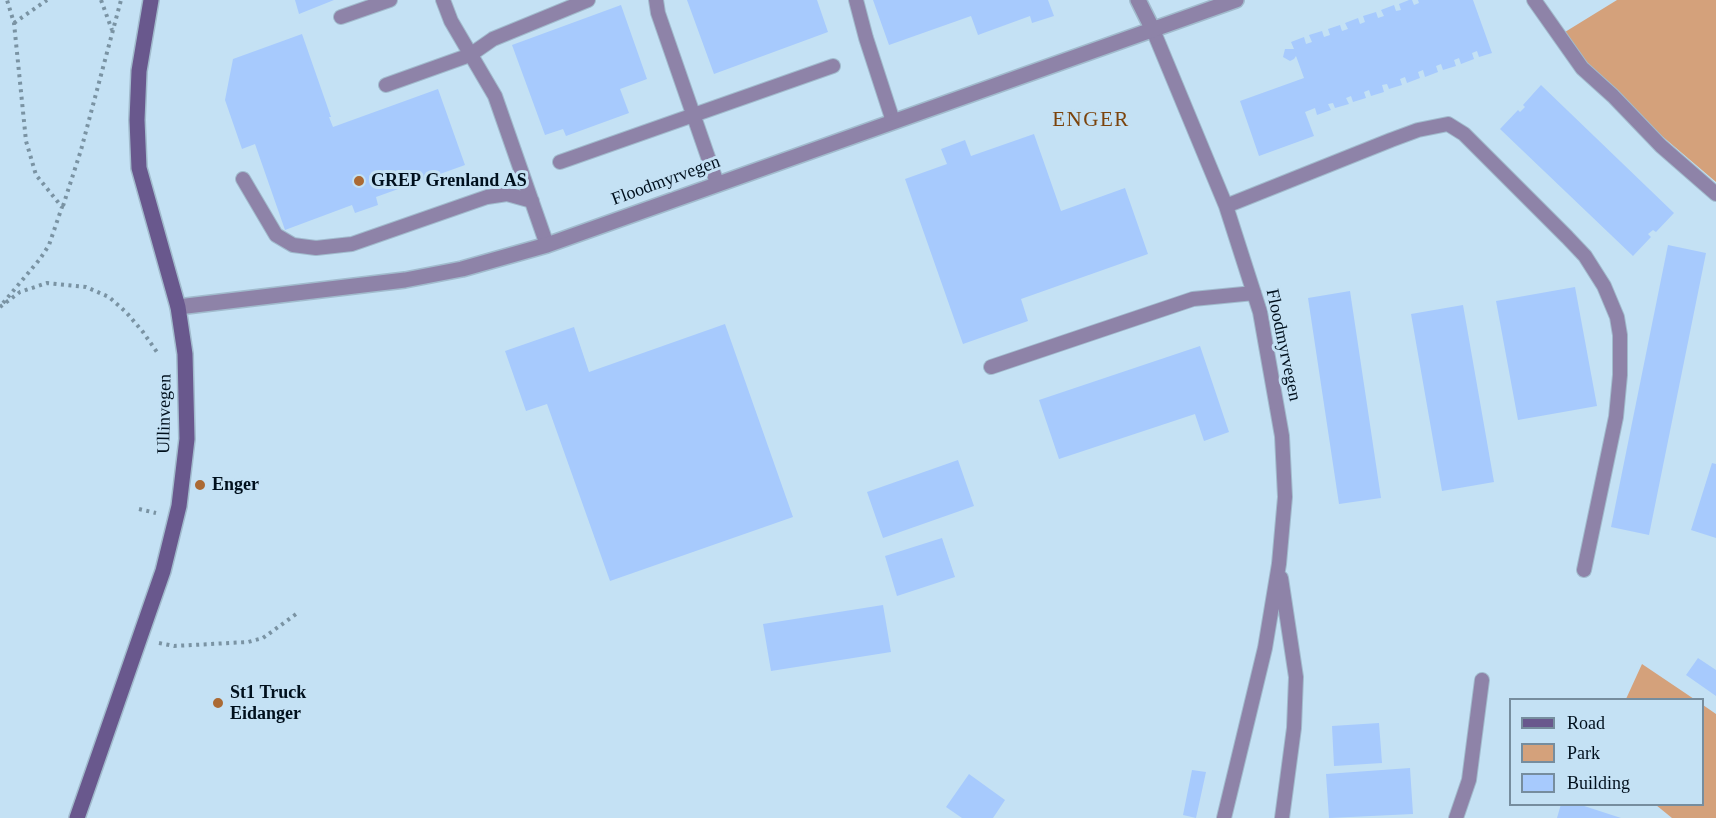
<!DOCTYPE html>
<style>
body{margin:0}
#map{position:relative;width:1716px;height:818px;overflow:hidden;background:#c4e1f4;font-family:"Times New Roman",serif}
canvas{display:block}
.legend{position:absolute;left:1509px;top:698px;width:195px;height:108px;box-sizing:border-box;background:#c4e1f4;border:2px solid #768d9e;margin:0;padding:8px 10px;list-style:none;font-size:18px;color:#00101d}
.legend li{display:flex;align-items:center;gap:12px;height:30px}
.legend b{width:30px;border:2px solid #768d9e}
</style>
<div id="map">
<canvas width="1716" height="818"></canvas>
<ul class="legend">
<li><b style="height:8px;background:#69588d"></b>Road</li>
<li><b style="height:16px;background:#d4a17b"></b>Park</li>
<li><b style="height:16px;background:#a7cafd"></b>Building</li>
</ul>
</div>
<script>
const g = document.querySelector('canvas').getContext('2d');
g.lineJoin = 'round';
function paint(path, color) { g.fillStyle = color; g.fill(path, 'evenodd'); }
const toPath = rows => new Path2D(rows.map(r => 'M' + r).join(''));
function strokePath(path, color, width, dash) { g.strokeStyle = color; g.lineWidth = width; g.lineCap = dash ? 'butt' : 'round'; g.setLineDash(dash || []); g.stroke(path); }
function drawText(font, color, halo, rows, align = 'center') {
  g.font = font + ' "Times New Roman",serif'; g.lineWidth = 6; g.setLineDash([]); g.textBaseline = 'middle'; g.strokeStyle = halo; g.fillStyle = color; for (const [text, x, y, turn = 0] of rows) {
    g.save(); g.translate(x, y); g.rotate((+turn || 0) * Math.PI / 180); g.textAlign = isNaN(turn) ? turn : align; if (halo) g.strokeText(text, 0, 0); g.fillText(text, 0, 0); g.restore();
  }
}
paint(toPath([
 [1617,0,1716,0,1716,182,1602,85,1565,32],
 [1642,664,1694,699,1626,699],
 [1703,705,1716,714,1716,818,1672,818,1656,805,1702,804]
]), '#d4a17b');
paint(toPath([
 [295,0,334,0,299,14],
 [687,0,817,0,828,32,714,74],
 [873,0,1048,0,1054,16,1032,23,1030,16,978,35,971,16,889,45],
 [1409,0,1412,0,1414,5,1419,3,1418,0,1473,0,1492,53,1479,57,1477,51,1472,53,1474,59,1461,64,1459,58,1454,60,1456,66,1443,70,1441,64,1436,66,1438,72,1425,77,1423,70,1418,72,1420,78,1407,83,1405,77,1400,79,1402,85,1389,89,1387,84,1382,85,1384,92,1371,96,1369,90,1364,92,1366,98,1353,102,1351,96,1346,98,1349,104,1335,108,1333,103,1328,104,1331,110,1317,115,1315,108,1305,112,1314,136,1259,156,1240,101,1304,78,1296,56,1294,59,1290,61,1283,57,1285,49,1294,49,1291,42,1304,37,1306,44,1312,42,1309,35,1322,31,1324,37,1330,35,1328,29,1340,25,1342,31,1348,29,1345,23,1358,18,1360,24,1365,22,1363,16,1376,12,1378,18,1384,16,1381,10,1394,5,1396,11,1401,10,1399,4],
 [621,5,647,79,620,89,629,113,566,136,563,129,545,135,512,45],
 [302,34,331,117,329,117,333,127,438,89,465,165,376,197,378,205,355,213,352,205,285,230,255,144,242,149,225,100,233,59],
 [1541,85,1674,213,1656,232,1653,230,1648,234,1651,237,1633,256,1500,129,1518,110,1520,112,1525,107,1523,105],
 [1034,134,1061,211,1125,188,1148,254,1021,299,1028,321,963,344,905,179,947,164,941,149,965,140,971,156],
 [1668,245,1706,253,1649,535,1611,527],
 [1575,287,1597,406,1518,420,1496,301],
 [1350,291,1381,498,1339,504,1308,298],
 [1463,305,1494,482,1442,491,1411,314],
 [725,324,793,517,610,581,547,404,526,411,505,351,574,327,589,372],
 [1200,346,1229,432,1204,441,1195,414,1059,459,1039,400],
 [958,460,974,506,883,538,867,492],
 [1712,463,1716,464,1716,538,1691,530],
 [942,538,955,577,897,596,885,556],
 [883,605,891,652,771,671,763,624],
 [1698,658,1716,670,1716,696,1686,675],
 [1379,723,1382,763,1334,766,1332,726],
 [1410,768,1413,814,1329,818,1326,774],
 [1192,770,1206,772,1196,818,1183,815],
 [969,774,1005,800,993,818,962,818,946,807],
 [1561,804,1578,804,1621,818,1557,818]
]), '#a7cafd');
const lane = toPath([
 [443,0,451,21,495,96,547,245],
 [656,0,658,13,717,183],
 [856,0,866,38,893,121],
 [1534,0,1582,68,1613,96,1661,146,1716,194],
 [341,17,390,0],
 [1153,30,1226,206,1260,312,1282,436,1285,497,1279,564,1265,648,1224,818],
 [386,85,470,55,493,39,588,0],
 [560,162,833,66],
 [243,179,276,235,293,245,316,248,352,244,487,197,507,194,532,201],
 [1226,206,1391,140,1418,130,1448,124,1464,134,1567,237,1585,256,1604,286,1617,317,1620,335,1620,375,1616,417,1584,570],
 [991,367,1193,299,1254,293],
 [1281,578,1296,677,1294,728,1282,818],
 [1456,818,1469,780,1482,680]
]);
const street = toPath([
 [1138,0,1153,30],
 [178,307,405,280,462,269,547,245,1236,0]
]);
const secondary = toPath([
 [77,818,163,571,179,506,187,439,185,354,178,307,139,168,137,120,139,71,151,0]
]);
strokePath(lane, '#a1bbcd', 16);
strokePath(street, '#a1bbcd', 18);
strokePath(secondary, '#a1bbcd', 18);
strokePath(toPath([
 [101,0,112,30],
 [14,23,47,0],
 [63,206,81,150,121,0],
 [3,303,40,259,49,245,62,207,36,175,26,141,14,23,7,0],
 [0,307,20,292,47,283,86,287,109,297,126,312,143,332,159,355],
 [139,509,156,513],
 [159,643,174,646,248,642,263,638,299,612]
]), '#7a93a3', 4, [3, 4.5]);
strokePath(lane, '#8e83a8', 14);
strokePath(street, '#8e83a8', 15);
strokePath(secondary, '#69588d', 15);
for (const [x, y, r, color] of [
 [359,181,6,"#ab6a34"],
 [200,485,6,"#ab6a34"],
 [218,703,6,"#ab6a34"]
]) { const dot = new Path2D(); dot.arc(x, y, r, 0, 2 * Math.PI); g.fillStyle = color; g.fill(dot); strokePath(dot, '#c4e1f4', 2); }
drawText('bold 18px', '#00101d', '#c4e1f4', [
 ["GREP Grenland AS",371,181],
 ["Enger",212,485],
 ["St1 Truck",230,693],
 ["Eidanger",230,714]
], 'left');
drawText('18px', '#00101d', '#c4e1f4', [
 ["Floodmyrvegen",666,181,-20],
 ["Floodmyrvegen",1283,345,78],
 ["Ullinvegen",165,414,-89]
]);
g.letterSpacing = '1.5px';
drawText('21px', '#7b430c', '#c4e1f4', [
 ["ENGER",1091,120]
]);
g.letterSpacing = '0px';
</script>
